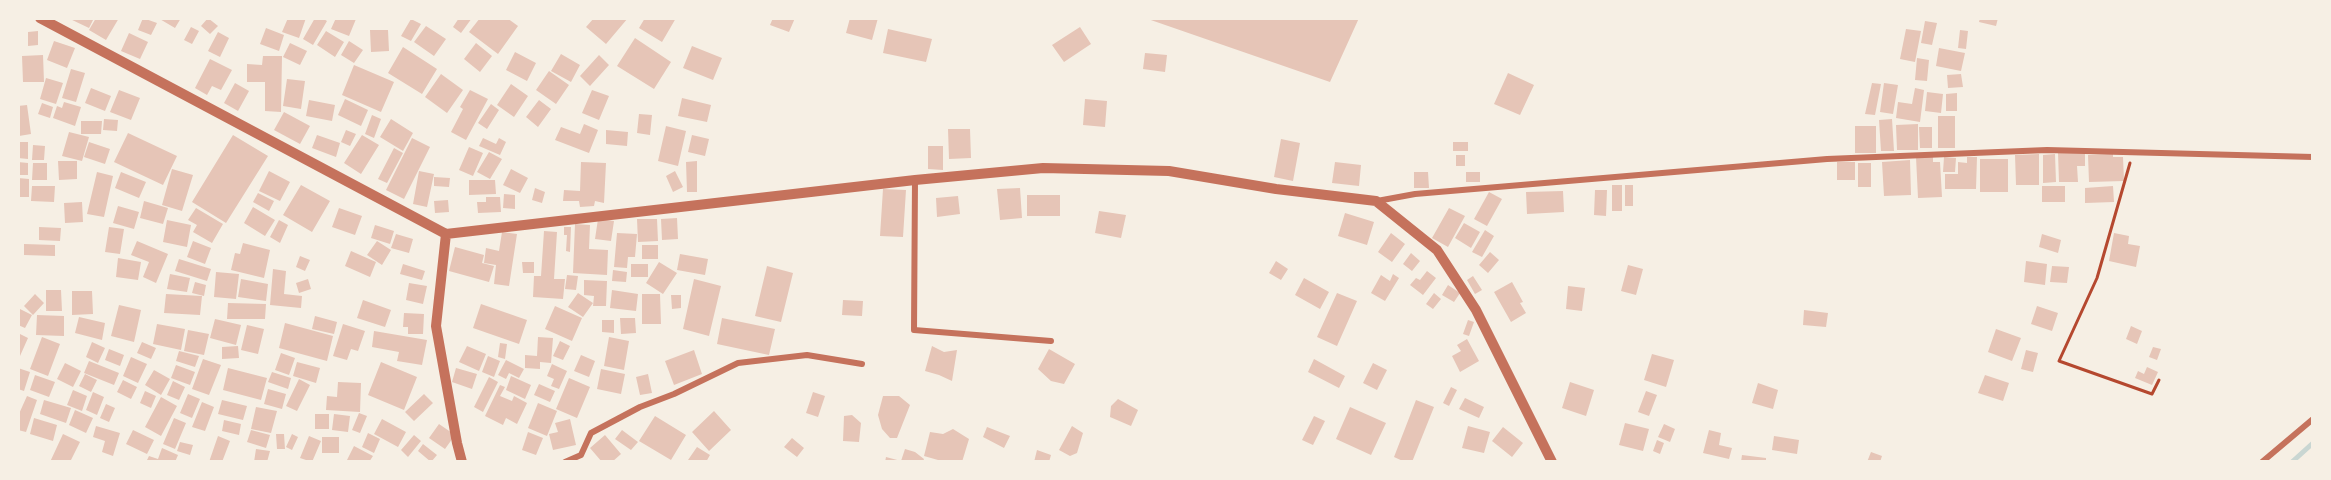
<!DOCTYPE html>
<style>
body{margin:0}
#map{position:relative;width:2331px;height:480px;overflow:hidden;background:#f6efe4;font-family:Rubik,sans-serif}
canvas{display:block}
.frame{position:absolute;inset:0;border:20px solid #f6efe4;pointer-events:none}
</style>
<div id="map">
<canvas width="2331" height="480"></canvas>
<div class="frame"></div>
</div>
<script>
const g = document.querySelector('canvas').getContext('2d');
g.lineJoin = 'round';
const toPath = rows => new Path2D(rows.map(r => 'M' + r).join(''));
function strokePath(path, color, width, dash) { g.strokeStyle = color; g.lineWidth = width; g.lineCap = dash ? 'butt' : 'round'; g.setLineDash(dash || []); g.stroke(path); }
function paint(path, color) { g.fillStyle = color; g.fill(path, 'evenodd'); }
strokePath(toPath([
 [2292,462,2313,443]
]), '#c9d6d2', 5);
paint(toPath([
 [68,18,94,18,89,28],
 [96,18,119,18,106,40,89,30],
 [143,18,157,23,151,35,138,30],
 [158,18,181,18,175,28],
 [208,18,218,26,210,34,201,26],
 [288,18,306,18,299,38,282,32],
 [315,18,322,18,327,21,313,45,303,39],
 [336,18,356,19,349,36,331,29],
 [459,18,472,18,461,33,453,27],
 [480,18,507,18,518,26,498,54,469,32],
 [594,18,628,18,606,44,586,27],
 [645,18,676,18,662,42,639,28],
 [773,18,795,18,789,32,770,25],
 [850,18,878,18,872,40,846,33],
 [1145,18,1359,18,1330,82],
 [1980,18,1998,18,1996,26,1979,22],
 [411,19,421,24,411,41,401,36],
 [1925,21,1937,23,1932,45,1921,43],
 [426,26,446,39,434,56,414,42],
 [191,27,199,31,192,44,184,40],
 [1080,27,1091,44,1064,62,1052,45],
 [266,28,284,35,279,51,260,44],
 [888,29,932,39,926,62,883,53],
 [1906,29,1921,31,1915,62,1900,59],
 [370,30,388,30,389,51,371,52],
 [1960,30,1968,31,1966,49,1958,48],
 [38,31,38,45,28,46,28,32],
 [326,31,344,42,335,57,317,45],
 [218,32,229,38,220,57,208,51],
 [129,33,148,42,140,59,121,51],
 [635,38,671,62,654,89,617,66],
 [54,41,75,48,67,68,47,60],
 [349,41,363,50,354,63,341,55],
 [290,43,307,51,300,65,283,57],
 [476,43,492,56,480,72,464,59],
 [692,46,722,58,713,80,683,68],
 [403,47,437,69,422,94,388,73],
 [1939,48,1965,53,1961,71,1936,66],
 [515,52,536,63,527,81,506,70],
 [1145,53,1167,55,1165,72,1143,69],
 [561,54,580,65,571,82,551,71],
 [43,55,44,82,23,82,22,56],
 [599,55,609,65,590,86,580,76],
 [263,56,282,56,281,112,265,111,265,82,247,82,247,64,262,65],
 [1917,58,1929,60,1927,81,1915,80],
 [210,59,232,70,221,90,212,86,207,95,195,88],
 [354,65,394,82,381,112,342,95],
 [71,69,85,73,76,102,62,98],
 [549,71,569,85,556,104,536,90],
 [1508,73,1534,85,1520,115,1494,104],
 [441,74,463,90,447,113,425,97],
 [1961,74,1963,87,1948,88,1947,75],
 [46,78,63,83,56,104,40,99],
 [287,79,305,81,301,109,283,106],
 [235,83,249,91,238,111,224,103],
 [1872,83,1881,84,1875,115,1865,114],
 [1884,83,1898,85,1893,114,1880,112],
 [511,84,528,96,514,117,497,105],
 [91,88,111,96,105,111,85,103],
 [1915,88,1924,90,1920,122,1896,118,1898,102,1912,104],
 [119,90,140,98,131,120,110,112],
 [470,90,488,99,466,140,451,132,463,109,460,107],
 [592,90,609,96,599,120,582,113],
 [1927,92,1943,94,1941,113,1925,111],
 [1957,93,1957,111,1946,111,1946,94],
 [682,98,711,105,707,122,678,116],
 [345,99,368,110,361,126,338,115],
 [1085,99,1107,101,1105,127,1083,125],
 [309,100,335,105,332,121,306,116],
 [539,100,551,109,538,127,526,117],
 [64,102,81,107,75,126,53,118,57,106,62,108],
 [42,103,53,107,50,118,38,114],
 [491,104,499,110,487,129,478,123],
 [27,105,31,134,19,136,18,106],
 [284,112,310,126,300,144,274,130],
 [639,114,652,115,650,135,637,133],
 [372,115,381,119,374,138,365,134],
 [1938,116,1955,116,1955,148,1938,148],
 [104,119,118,120,117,131,103,130],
 [391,119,413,133,403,151,380,137],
 [1892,119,1894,151,1881,151,1879,120],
 [81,121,102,121,101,134,81,134],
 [584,124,598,130,589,153,555,140,561,127,580,134],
 [1918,124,1918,150,1897,150,1896,125],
 [666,126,686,131,678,166,658,161],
 [1855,126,1876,126,1876,153,1855,153],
 [1919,127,1932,127,1932,148,1920,148],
 [948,129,970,129,971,158,949,159],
 [346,130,356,134,350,146,341,142],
 [606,130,628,132,627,146,606,144],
 [69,132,89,137,82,161,62,156],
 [128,133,177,156,163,185,114,162],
 [233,135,268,156,226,223,192,202],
 [317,135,340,143,336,157,312,148],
 [362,135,379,145,361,174,344,163],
 [692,135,709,139,705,156,688,152],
 [412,138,430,147,404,199,386,190],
 [483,138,496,144,499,138,506,142,500,155,479,146],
 [1281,139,1300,143,1293,181,1274,177],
 [18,142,28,142,28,159,18,158],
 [89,142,110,149,105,164,84,157],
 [1453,142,1468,142,1468,151,1453,151],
 [33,145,45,146,44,160,32,160],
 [928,146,943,146,943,170,928,169],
 [469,147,483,153,473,176,459,170],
 [394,148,403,153,387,183,378,179],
 [489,152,502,159,490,179,477,172],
 [2058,153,2085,153,2085,166,2077,166,2078,182,2059,182],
 [2039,154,2039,185,2016,185,2015,155],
 [2055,154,2056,182,2043,183,2043,155],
 [2113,154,2113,157,2123,157,2124,181,2089,182,2088,155],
 [1456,155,1465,155,1465,166,1456,166],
 [1916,157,1933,157,1933,162,1940,162,1942,197,1918,198],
 [1944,157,1956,158,1955,172,1943,172],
 [1967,157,1977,157,1976,189,1945,189,1945,174,1958,174,1958,162,1967,163],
 [1980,159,2008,159,2008,192,1980,192],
 [1910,160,1911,195,1884,196,1882,162],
 [58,161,77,161,77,179,59,180],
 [697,161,697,192,687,192,686,162],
 [18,162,28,163,28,175,18,175],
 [581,162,606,163,604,203,595,201,594,206,580,207,579,201,563,201,564,190,580,191],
 [1335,162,1361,165,1359,186,1332,183],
 [1837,162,1855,162,1855,180,1837,180],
 [33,163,47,163,47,180,32,180],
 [1858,163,1871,163,1871,187,1858,187],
 [172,169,193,175,182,211,162,205],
 [511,169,528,178,520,193,503,185],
 [269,171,290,182,280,201,259,191],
 [419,171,434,174,427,207,413,204],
 [675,171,683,187,673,192,666,176],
 [97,172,113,176,104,217,87,214],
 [121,172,146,182,139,198,115,188],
 [1414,172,1428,172,1429,188,1414,188],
 [1466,172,1480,172,1480,182,1466,182],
 [434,177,450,178,449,187,434,186],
 [18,178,29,179,29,197,18,197],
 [469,180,495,180,496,194,469,195],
 [301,185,330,201,312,232,283,215],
 [1612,185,1622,185,1622,211,1612,211],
 [1625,185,1633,185,1633,206,1625,206],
 [32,186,55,186,54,202,31,201],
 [2042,186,2065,186,2065,202,2042,202],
 [2113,186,2114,202,2085,203,2085,188],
 [535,188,545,192,542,203,532,200],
 [1020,188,1022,218,1000,220,997,189],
 [883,189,906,190,903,237,880,236],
 [1595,190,1607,190,1606,216,1594,215],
 [1563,191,1564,212,1527,214,1526,192],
 [1489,192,1502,199,1487,226,1474,219],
 [258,193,274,201,269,211,253,202],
 [504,194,515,195,515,209,503,208],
 [1027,195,1060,195,1060,216,1027,216],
 [958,196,960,214,937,217,936,198],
 [486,197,500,197,501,212,478,213,477,202,486,202],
 [448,200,449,212,435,213,434,201],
 [144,201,168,208,163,224,140,218],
 [82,202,83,222,65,223,64,203],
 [118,206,139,212,134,229,113,223],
 [253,207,275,220,265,236,244,223],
 [196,208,223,224,212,243,193,232,197,225,188,220],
 [339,208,362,216,355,235,332,227],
 [1449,208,1465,216,1448,247,1432,238],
 [1099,211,1126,215,1121,238,1095,233],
 [1345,213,1374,222,1367,245,1338,236],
 [677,218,678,239,662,240,661,219],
 [598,219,614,221,611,241,595,239],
 [637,219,657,219,658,241,638,242],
 [167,220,191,225,187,247,163,242],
 [279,220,288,225,280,243,270,237],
 [1464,223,1480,232,1471,248,1455,238],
 [575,224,590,225,589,249,608,250,607,275,573,273],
 [375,225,394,231,390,244,371,238],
 [39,227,61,228,60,241,39,240],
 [109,227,124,229,120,254,105,252],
 [564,227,571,227,570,252,566,251,567,235,564,235],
 [1485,230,1494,236,1482,257,1472,252],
 [544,231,557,232,554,279,565,279,563,299,533,297,534,276,541,276],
 [502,232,517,234,509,286,494,284,496,265,484,263,486,248,499,251],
 [617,233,637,234,635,257,628,257,627,268,614,267],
 [1391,233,1405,244,1392,262,1378,252],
 [2114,233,2129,236,2128,244,2140,246,2136,267,2109,261],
 [396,234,413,239,409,253,391,248],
 [2042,234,2061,240,2058,253,2039,247],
 [137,241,168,254,156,283,143,277,149,262,131,255],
 [193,241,211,248,205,264,187,257],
 [377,241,391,250,382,265,367,255],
 [243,243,270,250,264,278,231,270,235,253,240,254],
 [24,244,55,245,55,256,24,255],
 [642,245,658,245,658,259,642,259],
 [455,247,484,255,482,263,494,266,489,282,449,271],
 [351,251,376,262,370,277,345,266],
 [1490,252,1499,260,1488,273,1479,265],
 [1411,253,1420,261,1412,271,1403,264],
 [680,254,708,259,705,275,677,270],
 [300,256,310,260,305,271,296,267],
 [118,258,141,262,138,280,116,277],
 [179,259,211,269,207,281,175,271],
 [1276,261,1288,269,1281,280,1269,273],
 [2026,261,2047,264,2045,285,2024,282],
 [522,262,534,262,534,273,523,273],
 [659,262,677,273,663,294,646,283],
 [403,264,425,271,422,280,400,274],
 [631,264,648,264,648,277,631,277],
 [1628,265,1643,269,1636,295,1621,291],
 [767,266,793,273,781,322,755,316],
 [2052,266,2069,267,2067,283,2050,282],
 [273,269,286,271,284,294,302,296,301,308,270,305],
 [613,270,627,272,626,282,612,281],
 [1427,271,1436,278,1423,295,1410,285,1416,278,1420,280],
 [216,272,239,274,236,299,214,297],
 [170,274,190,278,187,292,167,289],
 [1393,274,1399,278,1385,301,1371,293,1381,275,1390,281],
 [567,275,578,276,576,290,565,289],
 [1473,276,1482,290,1475,294,1467,280],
 [1304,278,1329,292,1320,309,1295,295],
 [241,279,268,284,266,301,238,297],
 [308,279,311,289,299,293,296,283],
 [694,279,721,286,709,336,683,329],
 [584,280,607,281,606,306,593,306,594,296,584,295],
 [195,282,206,285,204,296,192,293],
 [1512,282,1523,302,1520,303,1526,313,1511,322,1494,292],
 [409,283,427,286,423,304,406,300],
 [1448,285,1460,293,1454,302,1442,295],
 [1568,286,1585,288,1582,311,1566,309],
 [46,290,61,290,62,311,46,311],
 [612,290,638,294,636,311,610,308],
 [72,291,92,291,93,314,72,315],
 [578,293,593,303,583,317,568,307],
 [1337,293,1357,301,1337,346,1317,337],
 [1434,293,1441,299,1433,309,1426,304],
 [35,294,44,303,33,315,24,306],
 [166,294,202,296,200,315,164,313],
 [642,294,660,294,661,324,642,324],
 [671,295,681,295,681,308,672,309],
 [363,300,391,310,385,327,357,318],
 [843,300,863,301,862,316,842,315],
 [228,303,266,304,265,319,227,319],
 [481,304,527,320,519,344,473,328],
 [119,305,141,310,134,342,111,336],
 [555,306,582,318,572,341,545,329],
 [2037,306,2058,313,2052,331,2031,324],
 [18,308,32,315,25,328,18,325],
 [1804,310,1828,313,1826,327,1803,325],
 [404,313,424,314,423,334,408,334,408,327,403,327],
 [37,315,64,316,64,336,36,335],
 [315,316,337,322,334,334,312,329],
 [79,317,105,323,102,340,75,333],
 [620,318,635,318,636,333,621,334],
 [722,318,775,329,769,355,717,344],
 [215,319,241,325,236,345,210,338],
 [602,320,614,320,614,333,602,332],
 [1468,320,1474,322,1469,336,1463,334],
 [285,323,333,336,327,361,279,348],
 [157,324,185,329,181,350,153,344],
 [343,324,365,331,358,351,351,349,347,360,333,356],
 [247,325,264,329,258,354,241,350],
 [2131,326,2142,331,2137,344,2126,339],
 [1996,329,2021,338,2012,361,1988,352],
 [188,330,209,334,204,355,184,351],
 [374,331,427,340,422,365,397,361,399,352,372,347],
 [18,333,28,338,20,356,18,355],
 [42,337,60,344,48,376,30,369],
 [538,337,553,338,551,363,540,362,540,369,525,368,525,355,537,356],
 [609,337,629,341,624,370,604,366],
 [1467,339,1479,361,1460,372,1452,356,1461,351,1457,345],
 [560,341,570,346,563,360,553,356],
 [92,342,105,348,98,363,86,357],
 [142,342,156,348,151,359,137,353],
 [500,343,507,344,505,359,498,357],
 [238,346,239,358,222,359,222,347],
 [467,346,486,354,479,371,459,362],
 [932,346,944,352,957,350,952,381,939,375,925,371],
 [2153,347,2161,349,2157,360,2149,357],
 [109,349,124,355,120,366,105,360],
 [1049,349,1075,364,1064,384,1051,381,1038,369],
 [694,350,702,374,674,385,665,361],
 [2026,350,2038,353,2033,372,2021,369],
 [179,351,199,356,195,367,176,361],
 [281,353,295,358,289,375,275,370],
 [1652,354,1674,360,1666,387,1644,380],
 [581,355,595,361,589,377,574,371],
 [488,356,500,361,494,377,482,372],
 [131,357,147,364,138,383,123,376],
 [203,359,221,365,209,395,192,389],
 [1314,359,1345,376,1339,388,1308,372],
 [506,360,524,369,519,378,509,373,506,379,498,375],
 [89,361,119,373,114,385,84,373],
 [297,362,320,368,316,383,293,376],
 [381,362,417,377,404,410,368,395],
 [65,363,81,371,73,387,57,379],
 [1373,363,1387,370,1377,390,1363,383],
 [552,364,567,371,559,389,551,386,554,379,547,376],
 [176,365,195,372,190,385,171,378],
 [2147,367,2158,372,2152,385,2135,378,2138,371,2144,374],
 [18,368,30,372,24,391,18,389],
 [228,368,267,378,261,400,223,390],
 [456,368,477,374,472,389,452,382],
 [601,369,625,374,621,394,597,389],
 [154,370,170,379,161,395,145,385],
 [272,372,291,378,288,389,268,382],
 [85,374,97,380,91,392,79,386],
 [648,374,652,393,640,395,636,377],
 [35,375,55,382,49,397,30,390],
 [1985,375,2009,383,2003,401,1978,393],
 [511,376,531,385,525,399,506,390],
 [489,377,498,382,483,412,474,407],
 [569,378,590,387,577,418,556,409],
 [299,379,310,385,297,411,286,406],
 [123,380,137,387,131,399,117,392],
 [173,381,185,387,179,400,167,395],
 [338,382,361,383,360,412,326,410,327,396,337,397],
 [1570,382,1594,390,1586,416,1562,408],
 [1758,383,1778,390,1773,409,1752,403],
 [539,384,555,391,550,402,534,395],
 [500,385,505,387,500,396,512,401,514,396,527,403,517,424,506,418,503,425,485,416],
 [1451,387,1457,390,1449,406,1443,403],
 [268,389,286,394,282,409,264,404],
 [73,390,87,396,82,411,67,405],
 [145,391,156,396,151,408,140,403],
 [1646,391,1657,395,1649,416,1638,412],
 [93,392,104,397,97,415,86,410],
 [813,392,825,396,818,417,806,413],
 [188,394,200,399,192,418,180,413],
 [424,394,433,403,414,421,405,412],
 [27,396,37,400,26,432,18,430,18,416],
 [883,396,899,396,910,405,897,438,890,438,882,429,878,415],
 [161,397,177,406,161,436,145,427],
 [1465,398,1484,407,1479,418,1459,409],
 [1118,399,1138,410,1131,426,1110,417,1111,406],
 [44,400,71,408,66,423,40,414],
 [222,400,247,406,243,420,218,414],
 [1416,400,1434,407,1412,462,1405,462,1394,457],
 [202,402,214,407,205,431,192,427],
 [538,403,557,411,547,436,528,428],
 [106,404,115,408,109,422,100,418],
 [256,407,277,411,271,433,251,429],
 [1350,407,1386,423,1371,455,1336,439],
 [75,410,93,418,86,433,69,425],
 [714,411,731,430,709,451,692,432],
 [359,413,367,416,360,433,352,430],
 [315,414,329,414,329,429,315,429],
 [334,414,350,416,348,432,332,430],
 [852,415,861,423,859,442,843,441,844,416],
 [655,416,686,435,671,460,639,441],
 [1314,416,1325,421,1313,445,1302,440],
 [34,418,57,425,53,441,30,434],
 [174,418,186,423,175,449,163,444],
 [382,419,406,432,398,447,374,434],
 [570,419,576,445,553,450,549,434,558,432,555,423],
 [224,420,241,424,239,435,222,431],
 [1625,423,1649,429,1643,451,1619,445],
 [439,424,455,435,445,449,429,438],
 [1664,424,1675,429,1670,442,1658,437],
 [96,426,120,433,113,456,102,452,105,441,93,437],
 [1072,426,1083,433,1077,453,1070,456,1059,450],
 [1468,426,1490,432,1484,453,1462,448],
 [987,427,1010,436,1004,448,983,437],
 [1503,427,1523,443,1512,457,1492,441],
 [953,429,969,439,962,462,945,462,924,456,930,432,943,434],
 [133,430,154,440,147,454,126,444],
 [251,430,270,435,266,448,247,442],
 [622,430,638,442,631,450,615,439],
 [1709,430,1721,433,1719,445,1732,448,1729,459,1703,453],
 [528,432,543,438,536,455,522,450],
 [368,433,380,439,374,453,362,447],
 [63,434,80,442,70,462,50,462],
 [276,434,284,434,285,449,277,449],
 [292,434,298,437,292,450,286,447],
 [414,435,421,441,408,457,401,450],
 [605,435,621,454,612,462,602,462,590,448],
 [218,436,230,441,222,462,209,462],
 [309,436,321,441,312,462,300,458],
 [1774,436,1799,440,1797,454,1772,450],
 [322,437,339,437,339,453,322,453],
 [792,438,804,448,797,457,784,447],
 [1657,440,1664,443,1660,454,1653,451],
 [180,442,193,445,190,455,177,451],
 [423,444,437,455,431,462,418,451],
 [354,446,373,456,369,462,346,462],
 [697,447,710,455,706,462,692,462,688,460],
 [162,448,178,455,175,462,146,462,149,456,158,459],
 [256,449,270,451,267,462,254,462],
 [905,449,915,452,924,459,923,462,885,462,886,457,901,461],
 [1037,450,1051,455,1049,462,1034,462],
 [1871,452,1882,456,1880,462,1867,462],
 [1742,455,1766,458,1766,462,1741,462]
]), '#e6c5b7');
strokePath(toPath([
 [2130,163,2097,278,2059,361,2152,394,2159,380]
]), '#b5482f', 3);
strokePath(toPath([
 [915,180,914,330,1051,341],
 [1377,201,1415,194,1827,159,2047,150,2313,157],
 [565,462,581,455,591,433,640,407,674,394,738,363,807,355,862,364],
 [2262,462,2313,419]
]), '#c5725c', 6);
strokePath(toPath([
 [40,18,446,234,915,180,1043,168,1169,171,1276,189,1376,201,1437,250,1476,310,1552,462],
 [446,234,436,326,457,443,462,462]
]), '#c5725c', 10);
</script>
